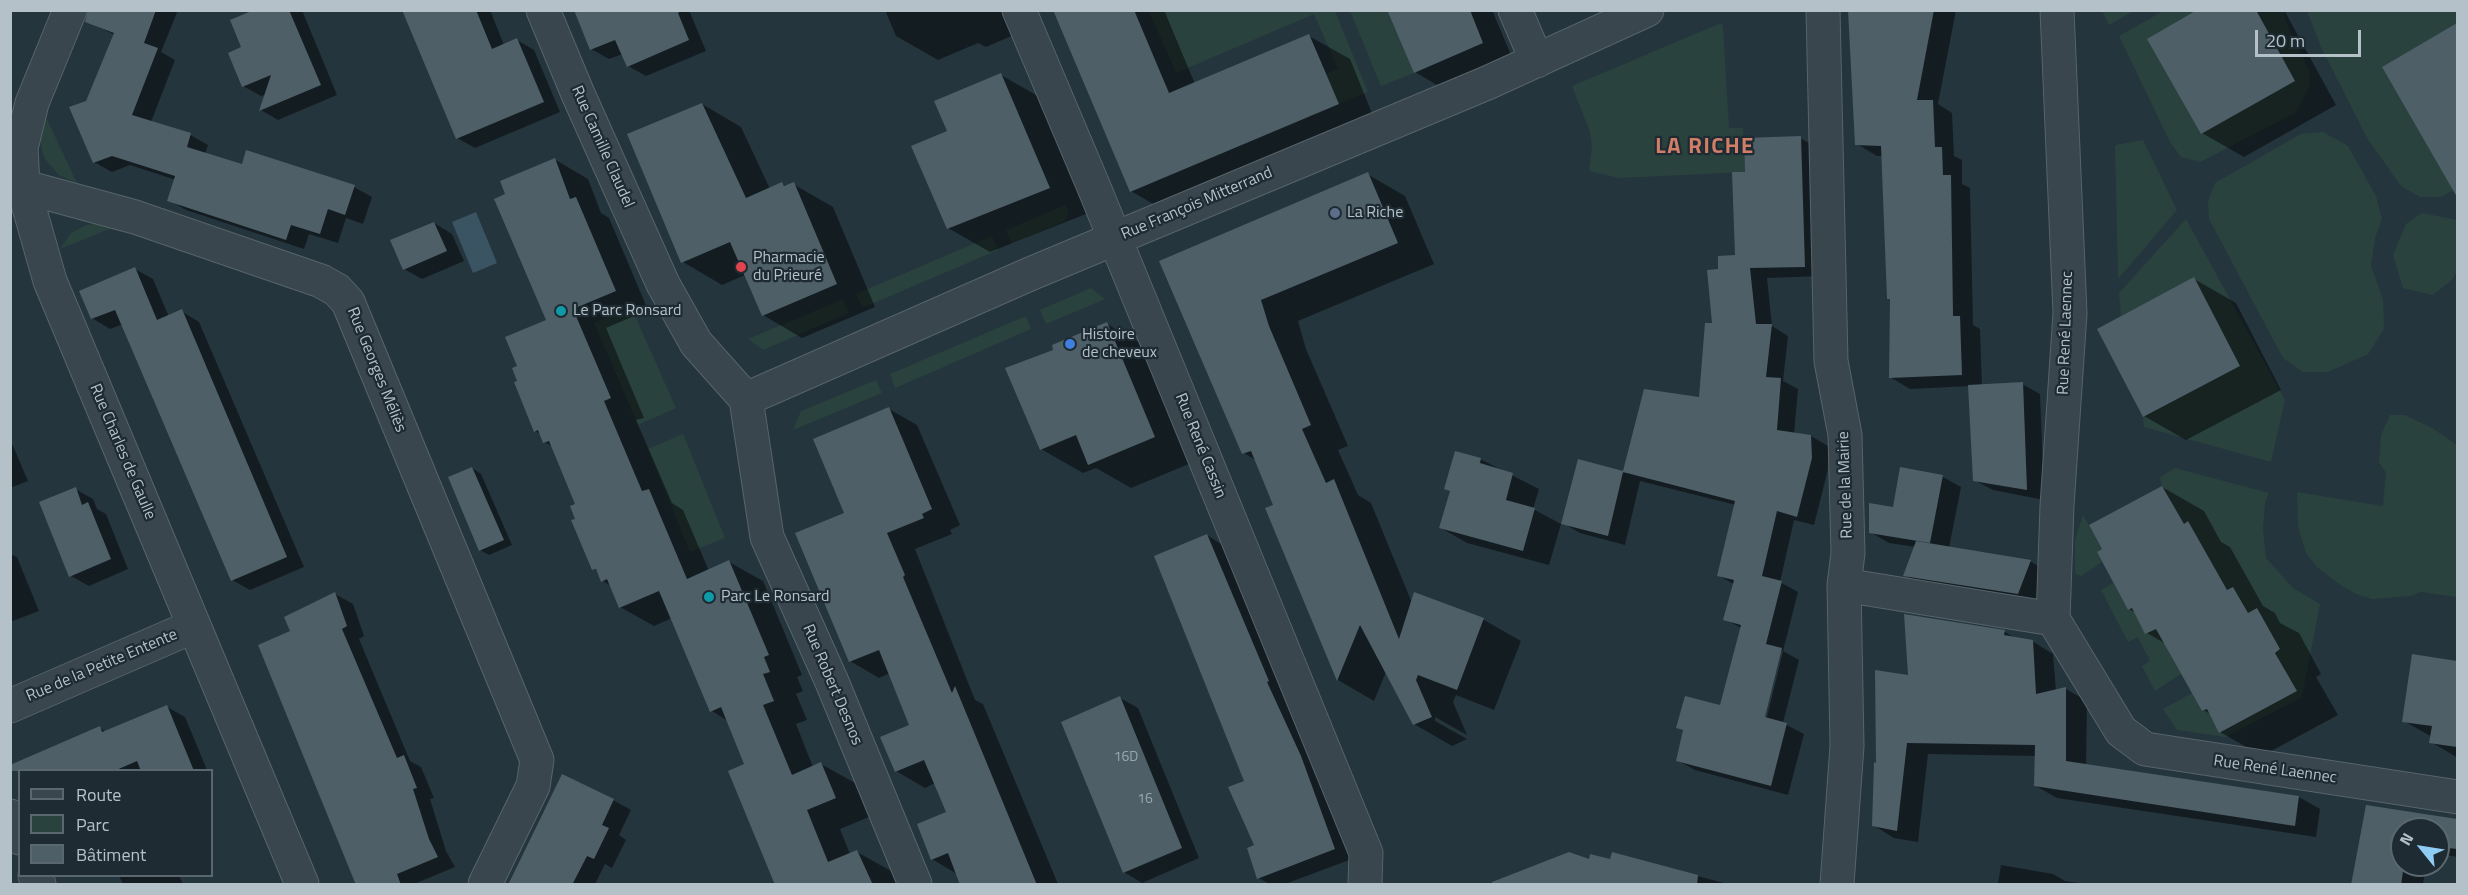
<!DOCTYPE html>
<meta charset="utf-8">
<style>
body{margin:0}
#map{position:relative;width:2468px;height:895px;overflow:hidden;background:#25353d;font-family:"Titillium Web",sans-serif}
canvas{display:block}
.frame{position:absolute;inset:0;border:12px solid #b5c1c8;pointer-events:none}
.legend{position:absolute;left:18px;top:769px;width:195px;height:108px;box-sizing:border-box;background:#1e2b32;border:2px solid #5a676e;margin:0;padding:8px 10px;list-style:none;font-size:18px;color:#b5c1c8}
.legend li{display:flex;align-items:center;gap:12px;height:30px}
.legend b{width:30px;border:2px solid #5a676e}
.north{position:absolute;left:2390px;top:817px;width:60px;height:60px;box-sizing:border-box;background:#1e2b32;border:2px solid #5a676e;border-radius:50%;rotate:300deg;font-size:16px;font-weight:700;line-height:24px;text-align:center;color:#b5c1c8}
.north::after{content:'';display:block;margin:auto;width:21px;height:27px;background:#8fccf4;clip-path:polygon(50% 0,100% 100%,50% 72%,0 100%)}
.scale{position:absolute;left:2255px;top:30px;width:106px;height:27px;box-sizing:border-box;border:3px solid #b5c1c8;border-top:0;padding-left:8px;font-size:18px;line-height:21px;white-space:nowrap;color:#b5c1c8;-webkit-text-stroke:4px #1e2b32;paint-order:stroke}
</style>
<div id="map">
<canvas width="2468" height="895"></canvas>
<div class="frame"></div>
<ul class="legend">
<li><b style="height:8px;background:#39464d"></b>Route</li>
<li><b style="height:16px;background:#2a423e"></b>Parc</li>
<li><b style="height:16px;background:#4e5f68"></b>Bâtiment</li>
</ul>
<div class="north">N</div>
<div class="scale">20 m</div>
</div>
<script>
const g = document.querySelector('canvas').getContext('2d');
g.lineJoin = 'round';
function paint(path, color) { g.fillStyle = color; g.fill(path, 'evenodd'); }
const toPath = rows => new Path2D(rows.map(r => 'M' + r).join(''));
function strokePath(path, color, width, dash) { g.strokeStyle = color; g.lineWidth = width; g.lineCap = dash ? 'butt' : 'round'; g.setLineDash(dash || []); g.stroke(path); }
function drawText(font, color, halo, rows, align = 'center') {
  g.font = font + ' "Titillium Web",sans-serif'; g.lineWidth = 4.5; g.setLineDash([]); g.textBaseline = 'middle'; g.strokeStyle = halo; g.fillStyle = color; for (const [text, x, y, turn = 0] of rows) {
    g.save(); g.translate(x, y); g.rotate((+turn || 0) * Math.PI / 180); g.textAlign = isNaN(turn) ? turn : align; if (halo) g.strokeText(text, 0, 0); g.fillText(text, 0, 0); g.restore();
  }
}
paint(toPath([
 [1149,11,1335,11,1368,92,1339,104,1326,74,1338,69,1314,14,1176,73],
 [1350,11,1387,11,1414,73,1381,86],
 [2102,11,2133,11,2109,25],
 [2163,11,2284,11,2287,24,2310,72,2309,88,2295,113,2200,162,2181,157,2170,142,2119,36],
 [2307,11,2457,11,2457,23,2382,67,2441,168,2457,159,2457,188,2441,197,2420,197,2401,186,2367,138,2321,47],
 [1721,23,1723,26,1729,128,1743,128,1745,172,1619,178,1589,171,1592,147,1590,132,1572,86],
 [44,113,77,183,59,175,47,162,43,154,39,134],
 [2323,132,2348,146,2376,196,2382,219,2375,238,2371,266,2383,299,2384,329,2368,354,2328,372,2303,372,2283,358,2209,219,2208,201,2215,183,2301,134],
 [2143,140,2177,210,2118,279,2115,145],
 [1065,205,1069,213,1065,221,1012,244,1006,230],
 [2422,213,2457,220,2457,271,2453,279,2433,295,2403,288,2393,255,2406,224],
 [2186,219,2285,400,2271,462,2144,427,2143,417,2240,366,2194,278,2121,316,2119,293],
 [95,224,112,228,60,249,71,233,86,225],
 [992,236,998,250,862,308,856,294],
 [1091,288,1105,299,1046,324,1040,310],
 [843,299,849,313,763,350,748,339],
 [631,307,676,408,638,425,594,323],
 [1026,316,1031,329,895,388,890,374],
 [876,380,882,393,793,430,801,411],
 [2390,415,2405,415,2432,428,2457,445,2457,597,2421,592,2410,596,2372,599,2356,594,2336,582,2317,567,2306,553,2298,527,2297,492,2383,506,2386,472,2379,463,2381,435],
 [683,434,725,538,690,552,648,449],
 [2175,468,2269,493,2265,503,2263,529,2266,558,2293,588,2320,604,2302,697,2226,737,2177,730,2163,709,2192,693,2202,711,2207,709,2220,733,2296,691,2275,653,2280,649,2257,608,2248,613,2233,587,2221,593,2212,564,2188,521,2184,524,2162,486,2160,477],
 [2083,515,2102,549,2097,552,2102,562,2081,576,2075,573,2075,540],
 [2113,583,2128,610,2132,608,2145,633,2161,627,2171,656,2181,674,2155,691,2142,666,2150,661,2138,637,2128,642,2101,590]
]), '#2a423e');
paint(toPath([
 [476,212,497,263,473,273,452,222]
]), '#3a5464');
paint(toPath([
 [96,10,178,10,161,52,175,60,151,122,190,135,208,145,205,154,242,166,354,187,372,197,363,224,346,218,338,243,309,234,304,249,186,210,169,200,176,180,130,165,112,172,94,162,87,102,115,35,91,23],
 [258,10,302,10,337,95,278,120,261,110,267,94,261,96,243,86,243,48],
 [404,10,490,10,504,45,517,40,534,50,560,112,475,148,457,138],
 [587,10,689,10,706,51,646,76,628,66,623,54,609,59,591,49],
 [885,10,1006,10,1016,34,986,47,978,43,938,60,896,36],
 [1055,10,1164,10,1195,84,1309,36,1350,59,1378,128,1172,215,1131,191],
 [1389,10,1492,10,1514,62,1447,91,1415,72],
 [1850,10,1956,10,1938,104,1952,113,1954,156,1962,160,1962,184,1970,188,1973,325,1980,329,1982,386,2022,384,2040,394,2044,500,1993,490,1974,480,1970,386,1910,389,1890,377,1892,300,1883,156,1877,156,1857,144],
 [2200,10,2284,10,2336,105,2244,157,2202,133],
 [2458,25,2458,176,2442,167,2384,67],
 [1001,75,1043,99,1091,212,990,252,948,228,949,132],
 [702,104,741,127,770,189,782,184,787,186,793,184,833,207,875,307,802,338,763,315,745,275,722,285,683,262],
 [1800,138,1818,148,1822,276,1767,278,1772,326,1788,336,1783,381,1798,389,1794,434,1811,436,1828,446,1828,469,1814,525,1794,520,1780,582,1798,592,1783,651,1799,660,1783,723,1804,734,1788,795,1695,770,1677,760,1684,731,1678,728,1721,707,1741,628,1725,619,1734,584,1719,576,1736,505,1640,481,1625,545,1580,533,1563,523,1579,461,1624,473,1645,391,1700,399,1714,325,1720,271,1737,256,1746,174],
 [1780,651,1783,651,1765,725,1762,724],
 [554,159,588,179,601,213,609,218,648,310,606,328,644,418,636,420,672,503,683,510,709,571,729,562,763,581,802,675,797,677,803,691,796,694,807,720,796,724,813,767,821,764,855,783,869,817,840,829,850,854,857,852,891,871,897,884,778,884,746,765,728,721,712,711,672,618,654,626,620,607,611,586,603,581,599,572,594,569,577,519,577,505,553,447,545,442,541,434,535,431,519,381,519,366,548,321,507,195],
 [1367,174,1405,196,1434,264,1298,321,1306,349,1348,446,1338,450,1358,495,1371,503,1412,603,1415,594,1484,620,1521,641,1494,710,1456,695,1453,702,1467,735,1435,717,1435,721,1467,739,1452,746,1414,724,1386,672,1374,701,1338,680,1267,509,1275,506,1257,461,1244,453,1161,261],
 [434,223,452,234,464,261,422,279,404,269],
 [135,269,153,279,169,317,181,311,199,322,304,567,250,590,232,580,123,324,110,329,92,318],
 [2194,279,2236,303,2281,390,2186,440,2144,416],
 [1107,324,1149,348,1196,461,1131,488,1096,468,1083,473,1041,449,1055,351],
 [889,409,917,425,960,525,950,530,952,534,915,549,975,700,983,704,1058,884,962,884,957,874,932,859,948,813,935,783,925,788,896,771,911,726,890,673,879,678,850,661,846,514],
 [10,439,28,481,10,488],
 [1480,459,1539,489,1533,509,1561,524,1549,565,1467,543,1441,528],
 [472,468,481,474,512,545,489,555,480,550],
 [1901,469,1943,477,1961,487,1949,548,2030,561,2048,572,2037,604,1922,585,1905,575,1916,547,1889,543,1870,532,1894,509],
 [2162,487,2204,511,2221,542,2230,547,2263,606,2275,613,2280,623,2299,633,2321,674,2316,677,2338,715,2262,756,2220,732,2212,715,2203,710,2166,644,2147,633,2136,613,2129,609,2104,549],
 [75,489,93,499,97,509,106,514,128,569,89,586,71,576],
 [1207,535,1224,546,1352,859,1285,884,1270,884,1258,878,1256,846],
 [10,554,17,557,39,611,10,622],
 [335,594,353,604,364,636,359,639,410,761,421,767,434,798,430,799,446,851,455,867,414,884,359,884,292,632],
 [1906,616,2005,632,2017,639,2032,641,2053,654,2056,691,2066,689,2087,701,2086,766,2299,797,2320,809,2316,837,2057,798,2036,786,2036,756,1928,754,1918,842,1894,838,1873,825,1877,765,1909,676],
 [2414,655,2458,662,2458,758,2431,742,2432,737,2404,721],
 [1120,698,1138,708,1199,858,1142,883,1124,872],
 [167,707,185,717,207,770,51,770,100,728,106,732],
 [613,800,631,810,619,835,626,840,612,868,605,864,595,884,510,884],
 [2367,807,2458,820,2458,857,2438,854,2438,829,2402,829,2402,865,2426,865,2423,884,2353,884],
 [1569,854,1591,861,1611,861,1613,854,1728,884,1492,884],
 [2001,865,2053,874,2065,881,2087,884,1998,884],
 [119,876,179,876,183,884,123,884]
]), '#0007');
paint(toPath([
 [88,10,156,10,144,43,158,48,132,115,191,133,187,147,242,164,246,150,355,185,345,215,328,209,320,234,291,225,286,240,167,201,175,176,112,156,93,163,69,107,86,101,114,33,85,22],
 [254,10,289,10,321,85,259,111,271,75,242,87,228,53,241,47,230,20],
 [402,10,476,10,492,49,517,38,544,102,456,139],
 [574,10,683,10,678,13,689,40,627,67,615,40,590,50],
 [1053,10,1134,10,1169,93,1309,34,1339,104,1130,192],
 [1387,10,1470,10,1483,43,1414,73],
 [1848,10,1934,10,1917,100,1933,100,1935,147,1942,147,1943,175,1951,175,1953,316,1960,316,1962,375,1889,378,1890,299,1887,299,1881,146,1855,145],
 [2197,10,2256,10,2295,81,2201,134,2147,39],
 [2457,23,2457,197,2382,67],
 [1001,73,1050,188,947,229,911,146,947,131,934,101],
 [702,103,746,198,782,182,784,186,794,182,837,284,762,316,730,242,681,263,627,134],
 [1801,136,1805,267,1750,268,1756,324,1772,324,1766,377,1781,378,1777,430,1811,435,1812,458,1797,517,1777,511,1762,576,1782,581,1766,644,1782,648,1765,717,1787,723,1771,786,1676,761,1683,730,1676,728,1685,696,1720,705,1741,625,1723,620,1734,580,1717,576,1735,501,1623,472,1608,536,1561,524,1578,459,1623,471,1644,389,1699,397,1705,323,1712,323,1707,270,1718,269,1718,256,1735,255,1732,172,1745,172,1744,138],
 [555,158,570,199,576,197,616,291,573,309,611,398,604,401,642,491,649,489,687,579,729,560,769,655,764,657,770,672,763,674,774,701,763,705,792,775,821,762,836,798,807,810,828,862,857,850,873,885,775,885,728,771,744,764,721,707,710,712,659,591,619,608,607,579,601,582,596,569,592,570,571,520,575,519,570,506,575,504,549,441,543,443,538,430,534,432,514,382,517,381,512,368,517,366,505,337,546,320,494,199,505,194,500,181],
 [1368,172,1398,243,1261,300,1269,326,1311,425,1302,429,1326,483,1334,479,1399,639,1414,592,1484,618,1457,690,1418,675,1416,680,1432,717,1413,725,1360,625,1337,681,1265,508,1273,505,1251,451,1242,454,1159,261],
 [434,222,447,251,403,270,390,240],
 [135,267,157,320,182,309,287,557,231,581,115,310,91,319,79,291],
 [2194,277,2240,366,2143,417,2097,329],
 [1107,322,1155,437,1088,465,1076,435,1040,450,1005,368,1053,350,1052,345],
 [2023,382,2027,490,1973,481,1968,385],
 [889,407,932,509,922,514,924,518,887,533,905,575,903,577,952,693,955,686,1037,885,960,885,948,853,931,860,917,824,946,812,924,760,895,772,880,737,909,725,879,650,849,662,795,533,844,513,813,439],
 [1455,451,1481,458,1480,463,1513,473,1506,500,1535,508,1523,551,1439,528,1450,491,1444,489],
 [472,467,504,540,479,551,448,477],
 [1900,467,1943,475,1930,543,1869,533,1869,503,1893,507],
 [2162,486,2184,524,2188,521,2227,590,2233,587,2248,613,2257,608,2280,649,2275,653,2297,691,2219,733,2207,709,2202,711,2156,629,2145,634,2132,608,2128,610,2097,552,2102,549,2089,525],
 [76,487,82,505,88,502,111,559,69,577,39,502],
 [1207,534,1269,681,1267,682,1301,756,1335,849,1257,879,1247,848,1254,845,1228,787,1244,781,1154,556],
 [1916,541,2031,560,2018,594,1903,576],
 [335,592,347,626,342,629,397,758,404,755,417,788,413,789,429,839,438,857,397,874,401,885,356,885,258,645,290,631,284,617],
 [1904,614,2005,630,2004,635,2033,640,2036,694,2066,687,2066,761,2299,796,2295,826,2034,786,2035,745,1907,743,1897,831,1872,826,1874,762,1876,763,1875,670,1908,675],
 [2412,654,2457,661,2457,747,2429,743,2432,726,2402,722],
 [1120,696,1182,848,1123,873,1061,722],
 [167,705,194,771,141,771,137,761,114,771,10,771,10,765,100,726,102,732],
 [562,774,614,799,602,825,609,828,594,859,587,856,572,885,508,885],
 [2366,805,2457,819,2457,849,2438,847,2438,829,2402,829,2402,865,2404,865,2401,885,2351,885],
 [1569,852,1589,859,1590,854,1610,859,1612,852,1698,875,1697,885,1492,885,1492,882]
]), '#4e5f68');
const minor = toPath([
 [70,10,32,103,21,148,23,186,50,281,302,884],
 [543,10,578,94,663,284,696,343,746,399,767,537,832,682,915,884],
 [1019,10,1093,185,1366,853,1365,884],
 [1515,10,1537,61],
 [1823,10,1831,361,1845,435,1848,553,1844,585,1847,746,1837,884],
 [2057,10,2070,313,2057,506,2053,619,2121,731,2145,749,2458,797],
 [10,183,135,217,321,281,337,290,348,302,537,760,533,786,485,884],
 [746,399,1030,274,1487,83,1647,10],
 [1844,585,2053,619],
 [10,706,194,626],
 [10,816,20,838],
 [35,876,39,884]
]);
strokePath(minor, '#57646b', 35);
strokePath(minor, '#39464d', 33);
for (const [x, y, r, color] of [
 [1335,213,6,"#5c6f8a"],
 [741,267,6,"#e0444e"],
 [561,311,6,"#0f9aa8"],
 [1070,344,6,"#3f7fe0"],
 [709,597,6,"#0f9aa8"]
]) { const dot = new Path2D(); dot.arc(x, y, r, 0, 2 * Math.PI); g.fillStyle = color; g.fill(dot); strokePath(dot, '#1e2b32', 2); }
drawText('14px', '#9ba8b0', null, [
 ["16D",1126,758],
 ["16",1145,800]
]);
drawText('16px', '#b5c1c8', '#1e2b32', [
 ["Rue Camille Claudel",602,147,66],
 ["Rue François Mitterrand",1197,204,-23],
 ["Rue René Laennec",2066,333,-88],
 ["Rue Georges Méliès",376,370,68],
 ["Rue René Cassin",1200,446,68],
 ["Rue Charles de Gaulle",122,452,67],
 ["Rue de la Mairie",1846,485,-92],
 ["Rue de la Petite Entente",102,666,-23],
 ["Rue Robert Desnos",832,685,67],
 ["Rue René Laennec",2275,770,8]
]);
drawText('16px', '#b5c1c8', '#1e2b32', [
 ["La Riche",1347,213],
 ["Pharmacie",753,258],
 ["du Prieuré",753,276],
 ["Le Parc Ronsard",573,311],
 ["Histoire",1082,335],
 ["de cheveux",1082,353],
 ["Parc Le Ronsard",721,597]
], 'left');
g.letterSpacing = '1.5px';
drawText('bold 22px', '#d07e68', '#1e2b32', [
 ["LA RICHE",1705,148]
]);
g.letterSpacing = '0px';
</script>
